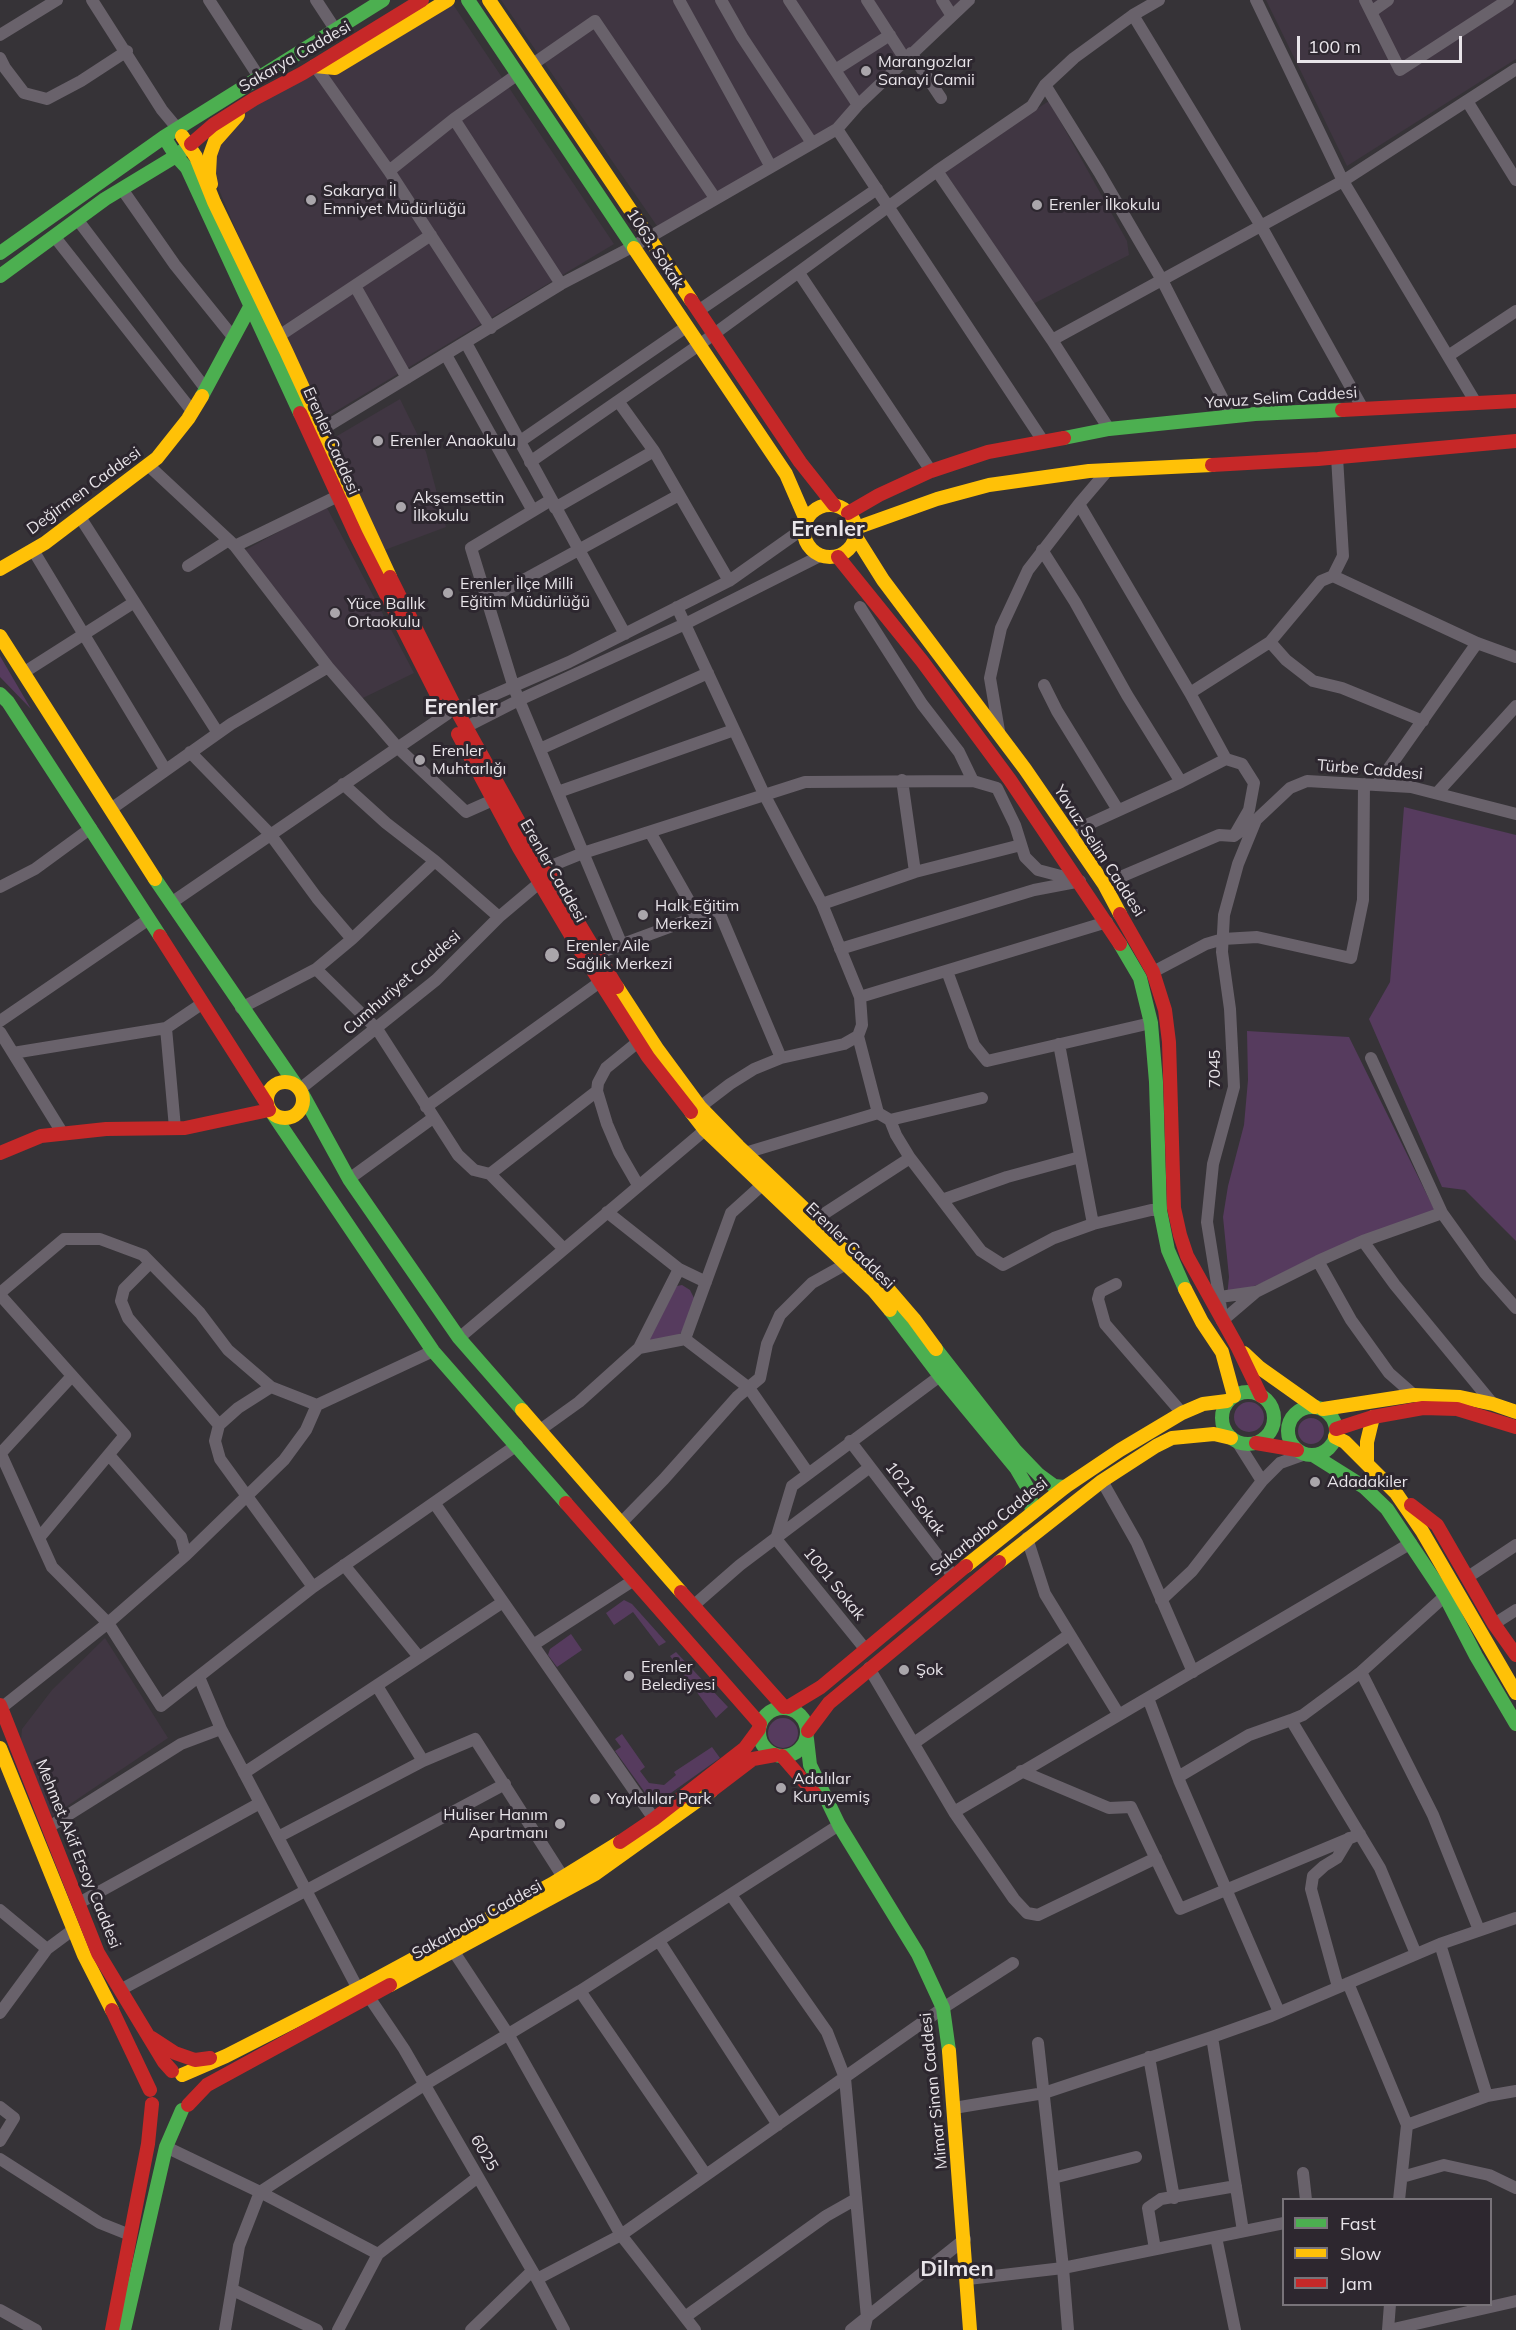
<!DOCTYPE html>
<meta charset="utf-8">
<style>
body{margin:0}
#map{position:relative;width:1516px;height:2330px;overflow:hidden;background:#363337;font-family:Mulish,sans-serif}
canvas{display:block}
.legend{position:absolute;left:1282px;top:2198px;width:210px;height:108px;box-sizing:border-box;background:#2d272f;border:2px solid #787379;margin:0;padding:8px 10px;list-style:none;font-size:18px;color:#e8e4e9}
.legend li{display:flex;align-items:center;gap:12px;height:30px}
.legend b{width:30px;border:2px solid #787379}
.scale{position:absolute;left:1297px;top:36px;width:165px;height:27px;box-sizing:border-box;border:3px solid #e8e4e9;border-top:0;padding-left:8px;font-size:18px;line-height:21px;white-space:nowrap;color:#e8e4e9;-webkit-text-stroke:4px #2d272f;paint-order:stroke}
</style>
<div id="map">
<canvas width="1516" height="2330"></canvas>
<ul class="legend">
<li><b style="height:8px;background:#4caf50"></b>Fast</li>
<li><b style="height:8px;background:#ffc107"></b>Slow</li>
<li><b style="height:8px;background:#c62828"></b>Jam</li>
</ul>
<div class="scale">100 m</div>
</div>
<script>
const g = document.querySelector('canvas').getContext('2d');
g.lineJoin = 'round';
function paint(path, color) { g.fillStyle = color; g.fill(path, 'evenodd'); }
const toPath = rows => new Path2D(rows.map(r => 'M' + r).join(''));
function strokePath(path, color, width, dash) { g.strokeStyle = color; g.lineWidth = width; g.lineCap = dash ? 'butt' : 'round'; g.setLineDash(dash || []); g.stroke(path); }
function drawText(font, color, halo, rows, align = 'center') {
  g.font = font + ' Mulish,sans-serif'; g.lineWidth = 6; g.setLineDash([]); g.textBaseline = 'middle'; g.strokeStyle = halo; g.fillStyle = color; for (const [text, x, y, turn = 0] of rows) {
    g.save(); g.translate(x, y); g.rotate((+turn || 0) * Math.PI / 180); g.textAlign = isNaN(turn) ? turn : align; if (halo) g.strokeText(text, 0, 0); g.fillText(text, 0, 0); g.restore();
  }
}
paint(toPath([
 [450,0,614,244,318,422,207,162,238,112],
 [501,0,973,0,838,125,657,226],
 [1266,0,1516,0,1516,59,1347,166],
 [1049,101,1127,241,1129,255,1033,304,943,169],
 [400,399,426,452,446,527,382,551,332,446,337,436],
 [326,506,414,673,361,699,238,554],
 [105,1638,168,1738,51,1817,21,1740,22,1729,52,1690]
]), '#403642');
paint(toPath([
 [0,656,31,709,0,677],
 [1404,807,1516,835,1516,1241,1465,1190,1442,1187,1369,1019,1390,982],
 [1247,1031,1349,1037,1436,1213,1227,1297,1229,1277,1223,1217,1228,1186,1244,1125,1248,1080],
 [682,1285,690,1290,695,1300,682,1332,677,1336,650,1342,650,1337,673,1292,677,1286],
 '1234 1417a15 15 0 1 1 30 0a15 15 0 1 1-30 0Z',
 '1298 1431a13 13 0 1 1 26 0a13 13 0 1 1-26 0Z',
 [624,1600,632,1604,666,1642,659,1646,633,1612,614,1625,606,1613],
 [571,1634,582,1650,557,1667,548,1655,550,1649],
 [676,1652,728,1707,716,1718,670,1656],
 '768 1733a15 15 0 1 1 30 0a15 15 0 1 1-30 0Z',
 [622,1734,645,1767,640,1771,649,1783,664,1785,676,1775,674,1772,712,1747,720,1758,654,1805,615,1751,621,1747,615,1739]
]), '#563b5e');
strokePath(toPath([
 [92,0,162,110,177,128],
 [209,0,259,77],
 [316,0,335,29],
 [679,0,771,167],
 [721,0,742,37,812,143],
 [789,0,858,105],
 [867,0,905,59],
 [942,0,952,16],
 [1256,0,1343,181,1476,403],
 [1365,0,1400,70,1508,0],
 [1371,12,1388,0],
 [1133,15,1261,226,1363,409],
 [0,35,57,0],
 [911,53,941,98],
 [0,58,5,68,24,93,47,99,81,81,127,51],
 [533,64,595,21,715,198],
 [315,66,389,171,491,328],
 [835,70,890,35],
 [1045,85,1099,172,1162,280,1232,417],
 [1467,101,1516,180],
 [454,119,561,284],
 [837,129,1043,441],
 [389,171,454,119,518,74],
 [937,171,1032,106,1045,85,1074,58,1133,15,1159,0],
 [122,189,175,265,233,337],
 [77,219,205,388],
 [54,236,192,411],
 [799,273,931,471],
 [355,286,407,378],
 [698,311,877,189],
 [279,336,431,235],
 [1052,340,1343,181,1516,69],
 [466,343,625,634],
 [446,355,533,511],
 [1448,356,1516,311],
 [618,401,654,451,729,581],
 [321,430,561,284,634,246,837,129,858,105,969,0],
 [519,442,686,327],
 [530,462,699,345,937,171,1052,340,1109,429],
 [148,465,235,546,328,667,398,748,466,812,493,800],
 [551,500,471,548,514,688,621,943],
 [1079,504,1108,470],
 [555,508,654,451],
 [80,517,218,733],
 [235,546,338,496],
 [33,550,165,769],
 [1042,550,1075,602,1127,695,1181,782],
 [188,566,229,540],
 [1333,576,1343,556,1337,457],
 [487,600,679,495],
 [677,607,764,794,822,904,860,997,862,1025,858,1036,844,1044,781,1058,754,1069,730,1084,700,1107],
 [860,607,922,704,959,752,973,781],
 [1270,642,1286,660,1313,681,1342,688,1423,721],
 [23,673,133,603],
 [1044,685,1057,711,1118,810],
 [1190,693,1270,642,1321,581,1333,576,1477,643,1516,657],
 [457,711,569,662,729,581,804,528],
 [466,727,519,700,685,624,820,556],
 [999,731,990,678,1001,628,1028,570,1079,504,1190,693,1226,759,1242,764,1254,783,1249,810,1234,836],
 [540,749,708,673],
 [190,752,270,834,317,898,352,939],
 [902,780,915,872],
 [343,784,386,823,435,861,499,917],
 [1377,785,1477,643],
 [558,792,734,730],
 [1437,793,1516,706],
 [111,809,231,724,328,667],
 [650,832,697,915],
 [1069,833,1181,782,1226,759],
 [546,868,583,853,805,782,973,781,997,788,1015,825,1025,857,1038,870,1080,881],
 [1104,884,1219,835,1234,836,1256,820,1290,788,1307,781,1411,787,1516,814],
 [0,887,35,869,91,828],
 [171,903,447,714],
 [822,904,915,872,1021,845],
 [840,949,1034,890,1076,882],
 [596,954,718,909,781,1058],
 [316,969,377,1029,458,1155,474,1170,490,1174,597,1091],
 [947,971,974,1045,987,1061,1151,1023],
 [1153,972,1206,944,1223,939,1257,937,1351,958,1363,900,1364,784],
 [860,997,1107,922],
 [241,1008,316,969,352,939,435,861],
 [0,1021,149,919],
 [166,1028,175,1128],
 [0,1032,63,1134],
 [858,1036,878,1113,890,1120,896,1135,910,1158,981,1251,1003,1265,1054,1238,1093,1224,1151,1210,1160,1210],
 [1059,1044,1093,1224],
 [13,1053,166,1028,203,1003],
 [1371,1058,1442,1213,1485,1273,1516,1308],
 [300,1089,436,980,499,917,544,879],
 [426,1107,600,982],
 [890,1120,982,1098],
 [745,1153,878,1113],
 [490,1174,564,1249],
 [349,1179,433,1118],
 [638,1185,619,1152,607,1124,597,1091,598,1083,606,1068,638,1042],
 [942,1200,1007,1177,1080,1157],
 [607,1212,679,1269,706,1282],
 [816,1219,910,1158],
 [1363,1241,1395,1285,1493,1404],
 [1318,1261,1351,1320,1389,1373,1414,1395],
 [150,1263,124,1289,121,1301,128,1318,219,1425],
 [1116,1284,1100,1292,1098,1299,1105,1324,1182,1413],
 [0,1293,64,1239,100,1239,143,1255,200,1313,228,1350,271,1387,317,1405,433,1351],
 [0,1295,125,1435,39,1538],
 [1220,1297,1255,1292],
 [1222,1315,1207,1222,1213,1164,1234,1087,1230,1009,1222,952,1224,915,1238,864,1256,820],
 [1222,1321,1256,1292,1318,1261,1363,1241,1442,1213],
 [459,1338,705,1130],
 [685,1339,749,1388,808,1473],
 [639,1348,685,1339,731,1213,762,1185],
 [271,1387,238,1408,219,1425,215,1441,220,1459,313,1587],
 [540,1430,579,1402,639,1348,679,1269],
 [850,1441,954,1577],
 [1238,1443,1262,1481],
 [0,1452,52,1567,108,1623,161,1706,313,1587,517,1445],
 [0,1454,72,1376],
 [1102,1481,1137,1543,1193,1672],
 [435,1504,654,1819],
 [621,1523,664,1479,737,1397,760,1378,767,1344,780,1315,812,1283,846,1264],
 [1027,1538,1045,1594,1119,1715],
 [776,1539,792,1486,940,1376],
 [776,1539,866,1650],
 [186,1555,284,1460,306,1430,317,1405],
 [344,1565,419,1657],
 [1468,1577,1516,1545],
 [1161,1600,1192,1571,1262,1481,1280,1463,1305,1454],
 [693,1606,740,1565,870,1467],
 [1494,1624,1516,1610],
 [533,1645,634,1580],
 [869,1668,954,1812,1014,1899,1027,1913,1038,1915,1156,1858],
 [1361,1672,1433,1815,1479,1930],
 [199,1677,221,1729,358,1989],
 [377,1686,423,1761],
 [1148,1698,1179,1780,1279,2012],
 [1,1708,108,1623,186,1555,181,1537,109,1455],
 [914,1743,1069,1635],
 [1021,1771,1109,1808,1131,1807,1180,1909,1360,1834],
 [244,1773,503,1602],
 [1178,1777,1249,1735,1291,1720],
 [954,1812,1411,1543],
 [49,1827,181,1744,221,1729],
 [278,1837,423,1761,475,1739,563,1877],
 [731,1895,827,2032,845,2078,867,2318,864,2330],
 [79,1903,260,1803],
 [0,1910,47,1949],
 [659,1941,778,2125],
 [1440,1944,1487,2096],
 [454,1952,508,2034,621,2235,695,2330],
 [1416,1954,1380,1868,1291,1720,1303,1715,1361,1672,1445,1596],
 [1348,1983,1407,2125,1399,2200],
 [1338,1987,1311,1889,1313,1876,1324,1866,1337,1858,1349,1838],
 [120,1990,505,1784],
 [580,1991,706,2175],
 [369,1997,404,2049,537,2279,564,2330],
 [0,2013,47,1949,74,1929],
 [1212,2037,1243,2231],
 [1038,2043,1063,2268,1068,2330],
 [1149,2057,1174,2198],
 [0,2107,14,2118,0,2141],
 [954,2108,1044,2093,1212,2037,1271,2016,1440,1944,1516,1918],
 [1407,2125,1487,2096,1516,2091],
 [166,2147,260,2192,378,2254],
 [0,2159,100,2223,130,2235],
 [1303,2173,1306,2200],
 [1402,2177,1444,2165,1489,2175,1516,2188],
 [1053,2178,1136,2157],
 [1216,2237,1235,2330],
 [1155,2249,1148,2208,1161,2199,1236,2186],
 [537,2279,621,2235,943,2008,1013,1963],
 [968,2279,1063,2268,1284,2223],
 [233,2290,317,2330],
 [0,2310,36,2330],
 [685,2317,826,2216,856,2199],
 [225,2330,239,2246,260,2192,424,2085,580,1991,839,1825],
 [338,2330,378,2254,478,2177],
 [471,2330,532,2271],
 [851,2330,965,2239],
 [1388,2330,1390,2304],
 [1389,2330,1516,2301]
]), '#69626b', 12);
strokePath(toPath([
 [468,0,634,248],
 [164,137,176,156,187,168,300,413],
 [0,253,164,137,383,0],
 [0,276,105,199,176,156,191,144],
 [202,396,251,305],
 [1064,438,1109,429,1255,414,1342,410],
 [0,694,8,702,160,936],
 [155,879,296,1085],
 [1120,944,1140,978,1151,1023,1156,1082,1160,1210,1168,1250,1185,1289],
 [303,1095,349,1179,459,1338,522,1410],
 [273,1114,433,1351,566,1503],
 [890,1310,940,1376,1016,1468,1030,1492,1032,1513],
 [936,1349,1015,1450,1039,1475,1054,1486,1065,1487],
 '1222 1418a26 26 0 1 1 52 0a26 26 0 1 1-52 0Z',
 '1288 1431a24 24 0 1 1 48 0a24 24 0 1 1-48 0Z',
 [1313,1455,1364,1487,1387,1509,1445,1596,1476,1656,1516,1724],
 '759 1732a24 24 0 1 1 48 0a24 24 0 1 1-48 0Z',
 [807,1739,810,1765,839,1825,918,1954,943,2008,949,2051],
 [124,2330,166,2147,182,2110]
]), '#4caf50', 14);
strokePath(toPath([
 [489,0,691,300],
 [315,66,335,68,448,0],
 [182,136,196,157,214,202,286,351,390,577],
 [211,184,209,174,210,155,215,141,238,115],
 [634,248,786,474,806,520],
 '804 531a26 26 0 1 1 52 0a26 26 0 1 1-52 0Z',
 [856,528,937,499,989,485,1089,471,1212,465],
 [856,537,883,580,1025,769,1104,884,1120,914],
 [0,569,45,543,157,458,188,419,202,396],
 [0,636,155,879],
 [617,987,658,1050,700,1107,738,1146,883,1283,914,1319,936,1349],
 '267 1100a18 18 0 1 1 36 0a18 18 0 1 1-36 0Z',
 [691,1112,705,1130,874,1291,890,1310],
 [1185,1289,1202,1322,1222,1352,1234,1396],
 [1244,1353,1260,1368,1315,1407],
 [1323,1409,1414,1395,1460,1397,1493,1404,1516,1412],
 [522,1410,681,1592],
 [1335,1437,1345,1442,1396,1493,1422,1531,1516,1693],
 [1367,1464,1367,1442,1373,1417],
 [999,1562,1102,1481,1156,1446,1172,1438,1214,1434,1231,1438],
 [966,1566,1065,1487,1120,1450,1182,1413,1203,1404,1227,1401],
 [0,1748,84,1955,112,2010],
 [390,1985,595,1874,711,1791],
 [949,2051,970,2330],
 [182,2075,226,2056,369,1983,552,1884,620,1842]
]), '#ffc107', 14);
strokePath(toPath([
 [191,144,213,125,254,99,303,73,422,0],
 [691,300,800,462,834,505],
 [1342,410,1516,401],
 [300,413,356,535,437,695],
 [1212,465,1318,459,1516,441],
 [848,513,879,495,931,471,988,452,1064,438],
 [838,557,922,661,1010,780,1120,944],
 [390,577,457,711,530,842,617,987],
 [458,734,519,848,576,944,648,1057,691,1112],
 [1120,914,1153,972,1165,1010,1169,1042,1174,1208,1180,1235,1187,1256,1237,1346,1261,1396],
 [160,936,267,1104],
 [0,1153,41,1136,106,1129,185,1128,269,1110],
 [1336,1429,1373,1417,1423,1408,1457,1409,1516,1427],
 [1256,1443,1297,1450],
 [566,1503,760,1724],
 [1411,1505,1437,1525,1494,1624,1516,1655],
 [681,1592,784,1707],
 [0,1705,98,1953,164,2062,172,2071],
 [788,1707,821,1687,966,1566],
 [808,1731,829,1703,999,1562],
 [782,1756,815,1794],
 [711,1791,753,1759,775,1755],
 [620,1842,654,1819,745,1748,759,1729],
 [112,2010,150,2090],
 [152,2038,175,2053,195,2060,210,2058],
 [188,2105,207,2085,390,1985],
 [112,2330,148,2144,152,2104]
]), '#c62828', 14);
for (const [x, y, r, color] of [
 [866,71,6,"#aaa6ab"],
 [311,200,6,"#aaa6ab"],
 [1037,205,6,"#aaa6ab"],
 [378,441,6,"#aaa6ab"],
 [401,507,6,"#aaa6ab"],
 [448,593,6,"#aaa6ab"],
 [335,613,6,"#aaa6ab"],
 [420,760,6,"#aaa6ab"],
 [643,915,6,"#aaa6ab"],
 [552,955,8,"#aaa6ab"],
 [1315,1482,6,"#aaa6ab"],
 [904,1670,6,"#aaa6ab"],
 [629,1676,6,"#aaa6ab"],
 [781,1788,6,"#aaa6ab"],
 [595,1799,6,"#aaa6ab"],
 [560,1824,6,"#aaa6ab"]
]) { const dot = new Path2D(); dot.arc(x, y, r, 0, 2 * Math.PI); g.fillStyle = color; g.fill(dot); strokePath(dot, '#2d272f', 2); }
drawText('16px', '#e8e4e9', '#2d272f', [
 ["Sakarya Caddesi",295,57,-30],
 ["1063. Sokak",655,249,57],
 ["Yavuz Selim Caddesi",1281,398,-4],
 ["Erenler Caddesi",331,441,66],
 ["Değirmen Caddesi",84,491,-36],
 ["Türbe Caddesi",1370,770,5],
 ["Yavuz Selim Caddesi",1099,851,57],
 ["Erenler Caddesi",553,871,60],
 ["Cumhuriyet Caddesi",402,983,-41],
 ["7045",1215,1069,-90],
 ["Erenler Caddesi",850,1246,44],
 ["1021 Sokak",915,1499,53],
 ["Sakarbaba Caddesi",989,1527,-39],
 ["1001 Sokak",834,1584,51],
 ["Mehmet Akif Ersoy Caddesi",78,1854,68],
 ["Sakarbaba Caddesi",477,1920,-29],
 ["Mimar Sinan Caddesi",934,2091,-96],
 ["6025",484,2153,60]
]);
drawText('16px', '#e8e4e9', '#2d272f', [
 ["Marangozlar",878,62],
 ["Sanayi Camii",878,80],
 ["Sakarya İl",323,191],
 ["Emniyet Müdürlüğü",323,209],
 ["Erenler İlkokulu",1049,205],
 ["Erenler Anaokulu",390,441],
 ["Akşemsettin",413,498],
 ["İlkokulu",413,516],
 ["Erenler İlçe Milli",460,584],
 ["Eğitim Müdürlüğü",460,602],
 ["Yüce Ballık",347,604],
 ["Ortaokulu",347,622],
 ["Erenler",432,751],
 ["Muhtarlığı",432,769],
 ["Halk Eğitim",655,906],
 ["Merkezi",655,924],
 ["Erenler Aile",566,946],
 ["Sağlık Merkezi",566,964],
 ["Adadakiler",1327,1482],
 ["Erenler",641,1667],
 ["Belediyesi",641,1685],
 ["Şok",916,1670],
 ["Adalılar",793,1779],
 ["Kuruyemiş",793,1797],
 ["Yaylalılar Park",607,1799],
 ["Huliser Hanım",548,1815,"right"],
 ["Apartmanı",548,1833,"right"]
], 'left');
drawText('bold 22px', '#e8e4e9', '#2d272f', [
 ["Erenler",828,529],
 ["Erenler",461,707],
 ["Dilmen",957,2269]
]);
</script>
